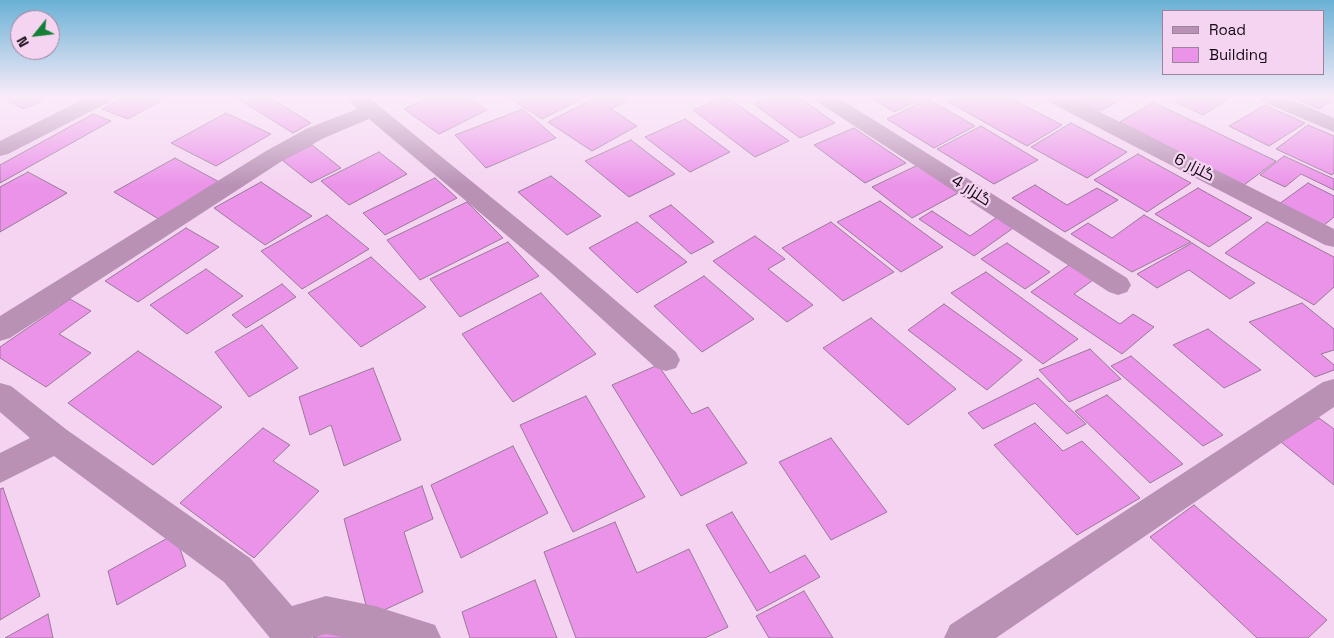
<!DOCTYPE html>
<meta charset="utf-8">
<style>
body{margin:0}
#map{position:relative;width:1334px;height:638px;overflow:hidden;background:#f5d4f2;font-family:"Space Grotesk",sans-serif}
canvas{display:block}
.legend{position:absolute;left:1162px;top:10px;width:162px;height:65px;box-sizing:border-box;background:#f5d4f2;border:1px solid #9b8399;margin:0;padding:6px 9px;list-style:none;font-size:15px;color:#140913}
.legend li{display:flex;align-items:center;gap:10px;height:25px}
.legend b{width:25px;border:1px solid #9b8399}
.north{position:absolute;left:10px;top:10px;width:50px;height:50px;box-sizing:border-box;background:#f5d4f2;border:1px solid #9b8399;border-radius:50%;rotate:241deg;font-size:14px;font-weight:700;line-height:20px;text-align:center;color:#140913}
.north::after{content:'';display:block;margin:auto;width:18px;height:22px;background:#147f35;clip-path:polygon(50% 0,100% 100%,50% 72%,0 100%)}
</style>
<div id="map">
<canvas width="1334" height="638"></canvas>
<ul class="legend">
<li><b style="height:6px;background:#b891b5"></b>Road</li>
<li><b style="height:14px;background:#eb93e9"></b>Building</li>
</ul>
<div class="north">N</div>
</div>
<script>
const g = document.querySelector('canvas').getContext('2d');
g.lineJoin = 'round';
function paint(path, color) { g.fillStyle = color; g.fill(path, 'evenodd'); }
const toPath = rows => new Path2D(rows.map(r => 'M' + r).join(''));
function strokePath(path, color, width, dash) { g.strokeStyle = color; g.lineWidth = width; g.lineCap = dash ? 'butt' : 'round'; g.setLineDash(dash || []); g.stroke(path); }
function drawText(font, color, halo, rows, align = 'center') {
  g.font = font + ' "Space Grotesk",Cairo,sans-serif'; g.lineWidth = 4.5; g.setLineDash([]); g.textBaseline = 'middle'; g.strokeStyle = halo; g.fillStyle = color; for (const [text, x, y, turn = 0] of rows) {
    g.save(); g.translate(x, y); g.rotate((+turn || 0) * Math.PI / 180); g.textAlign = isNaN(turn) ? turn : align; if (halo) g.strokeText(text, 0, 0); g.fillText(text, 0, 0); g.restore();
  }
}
const building = toPath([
 [2,97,50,97,23,109,2,97],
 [124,97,167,97,128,119,102,109,124,97],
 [235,97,269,97,311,123,293,133,235,97],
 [429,97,468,97,487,110,439,134,404,109,429,97],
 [508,97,585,97,542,119,508,97],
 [597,97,621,97,627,101,611,109,637,126,592,151,548,122,597,97],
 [724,97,727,97,789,141,755,157,693,110,724,97],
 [772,97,799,97,835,123,800,138,754,104,772,97],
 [870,97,925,97,894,112,870,97],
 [954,97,1009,97,1062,125,1027,146,947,101,954,97],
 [1072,97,1126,97,1100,111,1072,97],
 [1182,97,1231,97,1203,115,1176,102,1184,98,1182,97],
 [1292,97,1334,97,1334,98,1319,109,1292,97],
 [928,99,975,126,934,148,887,119,928,99],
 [1153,102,1276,161,1244,185,1120,122,1153,102],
 [1265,105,1305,123,1269,146,1229,126,1265,105],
 [523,109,556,138,486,168,455,135,523,109],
 [226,113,271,134,216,166,171,143,226,113],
 [93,114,111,121,0,183,0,165,93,114],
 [685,119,730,152,690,172,645,137,685,119],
 [1071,123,1127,152,1087,178,1031,147,1071,123],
 [1308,125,1334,136,1334,173,1332,175,1276,149,1308,125],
 [981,126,1038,160,994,184,937,149,981,126],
 [854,128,906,163,865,183,814,145,854,128],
 [631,140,675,174,629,197,585,161,631,140],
 [312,145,341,168,311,183,282,160,312,145],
 [379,152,407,174,349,205,321,181,379,152],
 [1138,154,1191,183,1147,212,1094,180,1138,154],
 [1284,156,1334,179,1334,190,1301,174,1285,187,1260,175,1284,156],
 [175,158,223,184,162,221,114,192,175,158],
 [920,164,960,192,912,218,872,187,920,164],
 [28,172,67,193,0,232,0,187,28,172],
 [551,176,601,216,567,235,518,192,551,176],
 [435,178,457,198,385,235,363,213,435,178],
 [261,182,312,216,265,245,214,208,261,182],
 [1308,183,1334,196,1334,217,1323,226,1279,204,1308,183],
 [1035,185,1067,205,1097,188,1118,200,1065,232,1012,198,1035,185],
 [1198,188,1252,218,1209,247,1155,214,1198,188],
 [880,201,943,247,901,272,837,222,880,201],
 [467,202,503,238,420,280,387,240,467,202],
 [671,205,714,242,691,254,649,216,671,205],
 [932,211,970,236,1000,215,1016,226,974,256,919,219,932,211],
 [327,215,369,249,302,289,261,251,327,215],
 [1144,215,1191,242,1132,272,1071,234,1088,223,1112,238,1144,215],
 [637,222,687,262,637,293,589,248,637,222],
 [831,222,894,272,843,301,782,248,831,222],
 [1267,222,1334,257,1334,287,1314,305,1225,253,1267,222],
 [186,228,219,247,138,302,105,281,186,228],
 [755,236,785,259,768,269,813,305,787,322,713,261,755,236],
 [508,242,539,276,460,317,430,279,508,242],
 [1007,243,1050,272,1025,289,981,259,1007,243],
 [1192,243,1255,283,1230,299,1189,270,1157,288,1137,274,1192,243],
 [371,257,426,307,361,347,308,293,371,257],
 [1069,265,1093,280,1074,294,1120,324,1133,314,1154,327,1122,354,1031,292,1069,265],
 [206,269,243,296,187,334,150,305,206,269],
 [986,272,1078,339,1043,364,951,293,986,272],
 [704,276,754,319,702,352,654,306,704,276],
 [282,284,296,297,246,328,232,315,282,284],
 [541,293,596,354,513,402,462,334,541,293],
 [70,299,91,311,59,334,91,353,46,387,0,358,0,347,70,299],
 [1302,303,1334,329,1334,350,1321,354,1334,365,1334,370,1315,377,1249,322,1302,303],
 [944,304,1022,360,987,390,908,330,944,304],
 [871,318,956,389,908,425,823,348,871,318],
 [262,325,298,368,249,397,215,352,262,325],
 [1208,329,1261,370,1224,388,1173,345,1208,329],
 [1090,349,1121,379,1069,402,1039,370,1090,349],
 [138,351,222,407,153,465,68,403,138,351],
 [1131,356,1223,435,1203,446,1111,366,1131,356],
 [658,365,692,414,708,407,747,463,681,496,612,385,658,365],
 [373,368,401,440,344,466,331,425,310,435,299,397,373,368],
 [1038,378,1086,424,1067,434,1035,403,983,429,968,413,1038,378],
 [1107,395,1183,464,1150,483,1075,411,1107,395],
 [586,396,645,497,573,532,520,425,586,396],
 [1319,418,1334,429,1334,485,1281,442,1319,418],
 [1035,423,1063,451,1082,441,1140,498,1077,535,994,445,1035,423],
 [263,428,290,445,273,461,319,491,254,558,180,503,263,428],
 [831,438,887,512,831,540,779,462,831,438],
 [513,446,548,513,461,558,431,485,513,446],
 [422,486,433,519,404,532,423,592,369,617,344,519,422,486],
 [3,488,40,596,0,620,0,489,3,488],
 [1194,505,1327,620,1308,638,1257,638,1150,537,1194,505],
 [732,512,770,573,805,555,820,577,757,611,706,525,732,512],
 [615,522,637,573,689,549,728,627,705,638,576,638,544,552,615,522],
 [175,534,186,566,117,605,108,571,175,534],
 [535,580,557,638,470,638,462,612,535,580],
 [804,591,833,638,769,638,756,616,804,591],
 [48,614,53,638,5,638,48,614],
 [347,621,351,638,313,638,347,621]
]);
paint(building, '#eb93e9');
strokePath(building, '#977a96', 1);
paint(toPath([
 [88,97,114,97,111,101,8,154,0,156,0,141,88,97],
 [349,97,368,97,567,259,676,352,680,360,676,368,666,371,656,368,549,271,369,119,324,138,282,161,10,338,0,341,0,316,266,151,308,128,357,109,348,99,349,97],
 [813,97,837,97,1127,278,1131,285,1127,292,1118,295,1109,292,816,101,813,97],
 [1044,97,1070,97,1334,229,1334,247,1325,245,1047,101,1044,97],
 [1258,97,1285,97,1334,118,1334,132,1261,101,1258,97],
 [1334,379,1334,407,996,638,944,638,950,625,1323,382,1334,379],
 [0,383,11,386,67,430,250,558,292,606,326,596,375,606,435,625,441,638,347,638,326,634,311,638,270,638,224,582,54,456,0,483,0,453,30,438,0,412,0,383]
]), '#b891b5');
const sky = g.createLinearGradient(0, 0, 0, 186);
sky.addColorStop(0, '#6ab1d6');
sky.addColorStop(0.52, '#faecf9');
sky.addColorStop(1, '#faecf900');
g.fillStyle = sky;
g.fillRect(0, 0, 1334, 186);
drawText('16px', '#140913', '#f5d4f2', [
 ["گلزار 6",1194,168,27],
 ["گلزار 4",971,191,33]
]);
</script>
